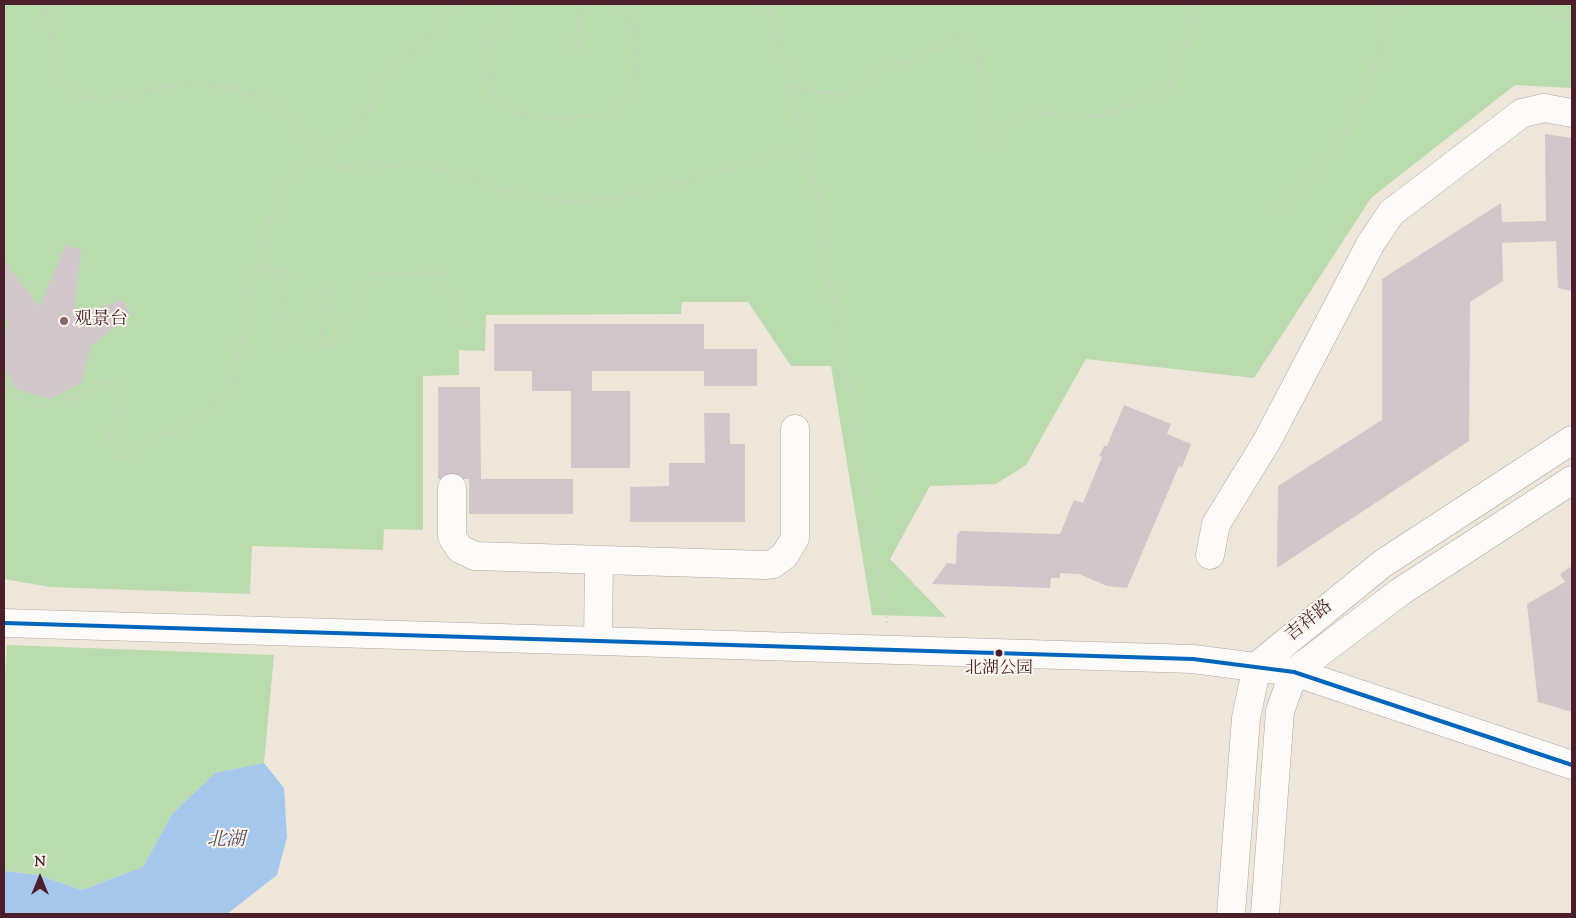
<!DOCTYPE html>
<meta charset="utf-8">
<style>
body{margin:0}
#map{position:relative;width:1576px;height:918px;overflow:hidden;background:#eee6d9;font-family:"Sorts Mill Goudy",serif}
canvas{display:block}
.frame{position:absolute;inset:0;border:5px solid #4a1f2b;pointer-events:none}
.north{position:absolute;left:15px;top:853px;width:50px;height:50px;-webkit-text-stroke:4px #fbf7ec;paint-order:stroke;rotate:0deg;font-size:14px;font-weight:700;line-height:20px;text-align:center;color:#4a1f2b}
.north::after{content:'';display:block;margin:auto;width:18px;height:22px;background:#4a1f2b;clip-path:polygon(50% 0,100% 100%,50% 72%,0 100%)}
</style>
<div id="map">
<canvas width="1576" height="918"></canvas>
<div class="frame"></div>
<div class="north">N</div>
</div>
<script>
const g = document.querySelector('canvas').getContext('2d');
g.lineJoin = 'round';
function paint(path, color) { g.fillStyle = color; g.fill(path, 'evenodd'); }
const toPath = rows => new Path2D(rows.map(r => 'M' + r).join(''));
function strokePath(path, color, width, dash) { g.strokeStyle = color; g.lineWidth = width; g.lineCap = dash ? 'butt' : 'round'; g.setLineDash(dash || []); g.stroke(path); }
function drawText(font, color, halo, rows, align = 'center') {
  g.font = font + ' "Sorts Mill Goudy","Noto Serif SC",serif'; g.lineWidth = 4; g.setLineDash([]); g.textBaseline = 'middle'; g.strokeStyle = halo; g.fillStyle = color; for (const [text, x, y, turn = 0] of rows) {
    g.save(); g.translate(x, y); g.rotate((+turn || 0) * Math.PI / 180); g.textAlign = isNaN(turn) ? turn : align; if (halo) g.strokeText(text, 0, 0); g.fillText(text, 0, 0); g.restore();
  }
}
paint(toPath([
 [4,4,1572,4,1572,88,1515,85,1371,198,1254,378,1086,359,1026,465,996,484,930,486,890,559,946,617,872,615,831,366,791,366,748,302,682,302,681,314,486,315,485,351,459,350,459,375,423,376,423,530,384,529,383,550,252,546,250,594,50,587,4,579],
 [7,645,274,655,264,763,215,773,172,814,143,867,82,890,38,875,4,871,4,692]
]), '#badbae');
paint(toPath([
 [264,763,284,788,287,837,277,875,227,914,4,914,4,871,38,875,82,890,143,867,172,814,215,773]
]), '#a5c7ec');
paint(toPath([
 [1545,134,1572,138,1572,291,1558,288,1556,241,1502,243,1503,281,1470,302,1469,441,1277,568,1278,486,1382,420,1382,279,1501,203,1502,222,1546,221],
 [66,245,81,249,73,317,122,300,130,314,90,347,82,382,50,399,16,389,4,368,4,340,8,324,4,314,4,261,39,307],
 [494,324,704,324,704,349,757,349,757,386,704,386,704,371,592,371,592,391,630,391,630,468,571,468,571,391,532,391,532,371,494,371],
 [438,387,480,387,481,479,573,479,573,514,469,514,469,479,438,479],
 [1124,405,1171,424,1167,434,1191,444,1182,467,1179,466,1127,588,1107,586,1079,574,1060,573,1060,578,1051,578,1050,588,932,584,947,563,956,564,957,535,960,531,1060,534,1074,500,1083,503,1102,457,1099,456,1104,446,1107,446],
 [704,413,730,413,730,444,745,444,745,522,630,522,630,487,669,486,669,463,705,463],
 [1572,566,1572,712,1538,702,1527,604,1565,582,1560,574]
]), '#d1c6ca');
const minor = toPath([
 [452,488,452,537,460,549,475,556,765,565,773,564,785,555,795,538,795,429],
 [1210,555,1216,524,1267,441,1371,243,1391,213,1522,113,1544,108,1572,113],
 [4,623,1193,659,1294,672,1572,765],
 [598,641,599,561]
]);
const major = toPath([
 [1231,914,1246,718,1257,666,1382,564,1572,440],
 [1265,914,1280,711,1294,672,1400,592,1572,480]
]);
strokePath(minor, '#afa59f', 29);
strokePath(major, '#afa59f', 29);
strokePath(toPath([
 [45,4,53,58,64,83,79,97,104,100,126,97,157,87,190,85,226,87,258,96,287,115,318,153,337,165,350,169,421,164,441,168,514,193,570,202,609,199,646,191,807,146],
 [508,4,485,54,493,95,514,113,564,119,608,114,636,88,636,35,621,4],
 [767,4,792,86,816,190,887,624],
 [1541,4,1555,16,1572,18],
 [769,9,787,4],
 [48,15,65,4],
 [576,52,579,12,588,4],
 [792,86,842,97,884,69,959,37,976,52,981,91,978,135,992,144,1010,125,1034,113,1101,116,1166,92,1200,4],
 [1276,213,1334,153,1369,87,1393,4],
 [258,267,287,273,277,340,285,343,327,285,331,287,320,344,331,347,375,274,438,273,467,328],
 [4,385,21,401,35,406,53,406,69,402,110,381,127,398,109,441,125,460,169,432,176,433,218,401,229,392,236,376,249,295,279,195,295,172,318,153,347,137,359,127,366,117,372,94,383,77,433,34,455,4],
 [67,389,73,400]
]), '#cfcbc9', 3, [1, 4]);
strokePath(minor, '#fcfbf9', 28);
strokePath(major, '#fcfbf9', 28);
strokePath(toPath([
 [4,623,1193,659,1294,672,1572,765]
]), '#0065bd', 4);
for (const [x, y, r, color] of [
 [64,321,5,"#836568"],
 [999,653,4.5,"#4a1f2b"]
]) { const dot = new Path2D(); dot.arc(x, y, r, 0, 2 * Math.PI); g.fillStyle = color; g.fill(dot); strokePath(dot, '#fbf7ec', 2); }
drawText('17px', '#4a1f2b', '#fbf7ec', [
 ["北湖公园",999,670]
]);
drawText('18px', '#4a1f2b', '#fbf7ec', [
 ["观景台",74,321]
], 'left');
drawText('18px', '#4a1f2b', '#fbf7ec', [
 ["吉祥路",1310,622,-39]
]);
drawText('italic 19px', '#5c4e67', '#fbf7ec', [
 ["北湖",226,842]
]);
</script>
